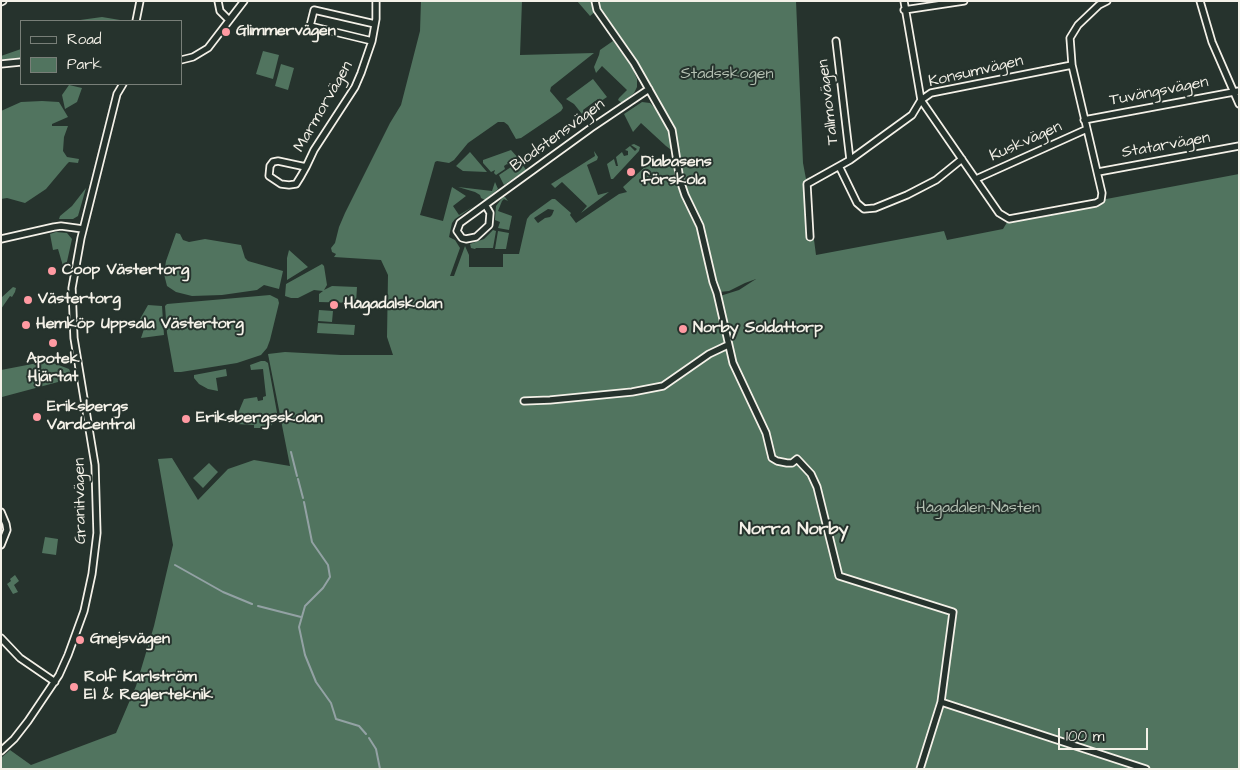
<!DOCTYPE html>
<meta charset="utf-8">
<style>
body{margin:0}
#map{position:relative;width:1240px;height:770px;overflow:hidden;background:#26332d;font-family:"Architects Daughter",sans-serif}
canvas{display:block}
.frame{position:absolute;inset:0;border:2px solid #f4f1e8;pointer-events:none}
.legend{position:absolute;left:20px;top:20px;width:162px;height:65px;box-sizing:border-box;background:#26332d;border:1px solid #787f78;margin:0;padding:6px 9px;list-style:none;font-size:15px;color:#f4f1e8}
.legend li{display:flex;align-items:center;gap:10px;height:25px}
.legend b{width:25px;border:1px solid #787f78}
.scale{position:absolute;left:1058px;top:728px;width:90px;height:22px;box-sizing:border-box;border:2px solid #f4f1e8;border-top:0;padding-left:6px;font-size:15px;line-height:18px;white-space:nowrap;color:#f4f1e8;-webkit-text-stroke:4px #26332d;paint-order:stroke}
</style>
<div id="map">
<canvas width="1240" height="770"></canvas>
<div class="frame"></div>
<ul class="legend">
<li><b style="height:6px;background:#26332d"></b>Road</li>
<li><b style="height:14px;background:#51745f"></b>Park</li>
</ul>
<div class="scale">100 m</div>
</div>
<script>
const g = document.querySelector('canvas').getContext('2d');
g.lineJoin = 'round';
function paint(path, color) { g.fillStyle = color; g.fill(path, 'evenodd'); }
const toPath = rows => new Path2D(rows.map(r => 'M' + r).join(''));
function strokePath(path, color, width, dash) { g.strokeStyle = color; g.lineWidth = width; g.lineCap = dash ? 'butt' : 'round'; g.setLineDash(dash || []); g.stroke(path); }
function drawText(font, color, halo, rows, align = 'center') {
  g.font = font + ' "Architects Daughter",sans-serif'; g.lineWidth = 4; g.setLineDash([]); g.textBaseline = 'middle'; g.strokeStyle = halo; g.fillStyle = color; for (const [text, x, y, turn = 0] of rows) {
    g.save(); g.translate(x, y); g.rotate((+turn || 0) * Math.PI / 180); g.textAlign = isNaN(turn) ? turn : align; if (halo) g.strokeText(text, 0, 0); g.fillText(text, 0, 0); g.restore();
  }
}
paint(toPath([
 [421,1,522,1,520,55,594,53,551,87,550,91,562,105,563,108,561,111,521,138,516,139,508,125,504,122,498,122,468,143,454,160,449,163,437,161,435,162,420,215,443,221,452,187,466,196,453,206,459,215,474,206,455,219,452,223,449,237,455,240,460,248,450,276,454,276,465,246,469,255,469,267,503,267,503,254,519,254,527,219,530,215,552,199,555,199,571,213,570,215,576,223,619,194,627,192,623,187,649,163,654,167,677,156,666,117,597,10,590,16,577,1,796,1,803,163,806,179,810,177,813,232,816,255,944,231,947,240,1003,229,1009,219,1101,200,1239,174,1239,769,1,769,1,758,10,750,31,765,116,733,136,686,154,626,173,545,158,459,172,458,198,500,228,469,254,460,290,466,268,354,285,352,341,355,393,355,387,337,388,275,381,260,334,257,336,254,332,252,331,248,335,243,339,227,345,213,390,123,401,105,420,31],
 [548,209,554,210,552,215,550,217,545,218,538,223,537,222,534,218],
 [756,279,739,290,720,296,719,292,729,291,745,283],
 [102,17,126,21,73,21],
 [613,41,631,65,637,79,637,87,634,93,622,103,618,100,619,98,627,90,602,66,596,73,594,67,599,55,600,50],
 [21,49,21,58,3,60,1,59,1,56],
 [263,51,279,55,273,79,256,74],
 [281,64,294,68,288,90,275,86],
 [593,79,607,97,601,101,598,99,583,110,584,113,582,114,574,104,566,99],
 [69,85,82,88,77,102,65,109,62,95],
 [42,101,59,102,68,117,52,124,52,126,68,126,64,137,63,151,67,157,79,159,78,163,69,162,67,164,46,189,25,203,7,198,1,199,1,111,21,102],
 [642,102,650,103,662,115,669,128,674,149,670,149,666,146,641,123,633,132,624,114],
 [634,144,640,147,639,151,613,179,611,179,607,164,614,159,616,166,618,166,616,157,622,152,624,156,628,155,628,151,625,150,630,146,635,151,637,149,631,145],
 [511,150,519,159,509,165,507,164,504,166,505,169,496,175,494,173,495,170,491,172,483,163,483,160],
 [594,151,598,157,597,160,587,165,598,195,609,192,581,213,587,206,562,182,555,188,551,184,595,156],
 [470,152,487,172,463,171,456,166],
 [520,161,526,170,504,185,499,175],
 [495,182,498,189,485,200,481,198,480,195,475,192,458,187,492,191],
 [86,188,78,216,73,219,59,219,60,216,72,206],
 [503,197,505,197,508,201,504,199,502,201,498,211,512,216,509,230,498,228,500,222,495,220,496,206],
 [493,230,496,231,493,248,476,248,475,249,471,248,470,244,484,239],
 [498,231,509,233,506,249,495,249],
 [56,232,67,233,72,239,66,266,63,266,58,249,53,250,50,234],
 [176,233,180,234,183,240,189,242,205,239,241,245,245,258,248,261,283,271,279,289,264,285,257,290,222,295,192,296,176,292,167,286,164,274,166,261],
 [289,250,308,267,287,280,287,258],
 [322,264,324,266,327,285,324,290,332,286,357,287,356,303,319,302,319,294,323,291,314,290,298,298,291,298,285,296,286,284],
 [13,287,16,288,15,292,12,297,10,296,1,309,1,298],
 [270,295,278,299,279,303,270,340,267,348,261,355,237,363,181,372,174,372,167,333,165,306,167,304],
 [148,305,162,306,164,335,141,338,145,326,140,319],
 [319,310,333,311,332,322,318,321],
 [318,323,355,325,354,335,317,333],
 [48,361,69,369,73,378,2,397,1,419,1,370],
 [261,361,265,361,268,363,278,418,267,430,266,428,254,428,254,425,236,424,236,418,244,399,257,397,258,401,263,400,263,397,266,396,263,369,251,370,250,365],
 [226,369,227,376,216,378,218,391,208,389,199,384,194,378,194,375],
 [209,463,218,472,203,488,193,478],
 [45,537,58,539,56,555,42,553],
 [15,575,19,581,14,585,18,592,13,594,7,584,11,581,10,579]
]), '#51745f');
strokePath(toPath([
 [291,452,297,476],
 [298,479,303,498],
 [304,502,312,542,328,565,330,577,323,588,305,606,299,627,305,655,316,682,331,703,336,719,359,726,366,734],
 [175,565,223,592,252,604],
 [258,606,301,617],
 [369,738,376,749,380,769]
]), '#93a2a4', 2);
const minor = toPath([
 [218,1,220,11,229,20],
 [595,1,597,10,634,63,672,130,680,180,685,195,700,226,713,282,717,293,733,363,766,433,772,458,777,461,787,463,792,463,797,459,811,474,817,487,839,576,953,612,941,702,1146,769],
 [904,1,921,100,999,213,1009,219,1096,203,1101,200,1102,193,1072,65],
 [1200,1,1212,42,1239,104],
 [1,2,3,1],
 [904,10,964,1],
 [136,21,140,1],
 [372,41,310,26,314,10,375,24],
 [836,41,850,160],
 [181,60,193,57,208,48,244,1],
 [1,64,21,62],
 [1084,120,1239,91],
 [839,166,857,203,864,209,875,208,907,195,936,180,962,159],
 [306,167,278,161,273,162,270,166,269,176,281,184,289,185,296,184,301,176,306,167,314,150,355,87,361,73,372,41,376,19,376,1],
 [1098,172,1239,146],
 [976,179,1087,129],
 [486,206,490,213,489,225,476,237,466,239,462,238,457,231,460,223,591,128,649,89],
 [810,237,807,184,850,160,912,115,921,100,931,93,1072,65,1070,38,1078,25,1099,5,1107,1],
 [1,239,54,227,61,226,83,229],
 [524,401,550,400,632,392,663,386,709,354,728,345],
 [1,512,6,524,7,530,1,545],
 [1,638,20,658,55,682],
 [1,751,14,739,28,721,59,675,68,655,84,611,92,574,97,533,95,465,74,338,72,288,81,238,117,94,123,84],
 [920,769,941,702]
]);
strokePath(minor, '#f4f1e8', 9);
strokePath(minor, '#26332d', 5.5);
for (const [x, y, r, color] of [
 [226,32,5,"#ff9aa2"],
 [631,172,5,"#ff9aa2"],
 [52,271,5,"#ff9aa2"],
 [28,300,5,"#ff9aa2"],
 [334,305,5,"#ff9aa2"],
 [26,325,5,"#ff9aa2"],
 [683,329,5,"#ff9aa2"],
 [53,343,5,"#ff9aa2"],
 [37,417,5,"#ff9aa2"],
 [186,419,5,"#ff9aa2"],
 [80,640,5,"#ff9aa2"],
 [74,687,5,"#ff9aa2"]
]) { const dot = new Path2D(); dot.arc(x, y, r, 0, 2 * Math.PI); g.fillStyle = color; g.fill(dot); strokePath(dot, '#26332d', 2); }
drawText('bold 16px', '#f4f1e8', '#26332d', [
 ["Glimmervägen",236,32],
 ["Diabasens",641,163],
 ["förskola",641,181],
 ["Coop Västertorg",62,271],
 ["Västertorg",38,300],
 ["Hågadalskolan",344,305],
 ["Hemköp Uppsala Västertorg",36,325],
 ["Norby Soldattorp",693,329],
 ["Apotek",53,360,"center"],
 ["Hjärtat",53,378,"center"],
 ["Eriksbergs",47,408],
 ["Vårdcentral",47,426],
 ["Eriksbergsskolan",196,419],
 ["Gnejsvägen",90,640],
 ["Rolf Karlström",84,678],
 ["El & Reglerteknik",84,696]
], 'left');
drawText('16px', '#f4f1e8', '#26332d', [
 ["Konsumvägen",976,72,-13],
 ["Tuvängsvägen",1159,92,-11],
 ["Tallmovägen",829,102,-97],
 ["Marmorvägen",324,107,-60],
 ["Blodstensvägen",558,136,-36],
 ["Kuskvägen",1026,142,-24],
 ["Statarvägen",1166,146,-10],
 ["Granitvägen",81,501,-91]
]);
drawText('16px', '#b3bfb1', '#26332d', [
 ["Stadsskogen",727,75],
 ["Hågadalen-Nåsten",978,509]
]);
drawText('bold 18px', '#f4f1e8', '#26332d', [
 ["Norra Norby",794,530]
]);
</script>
